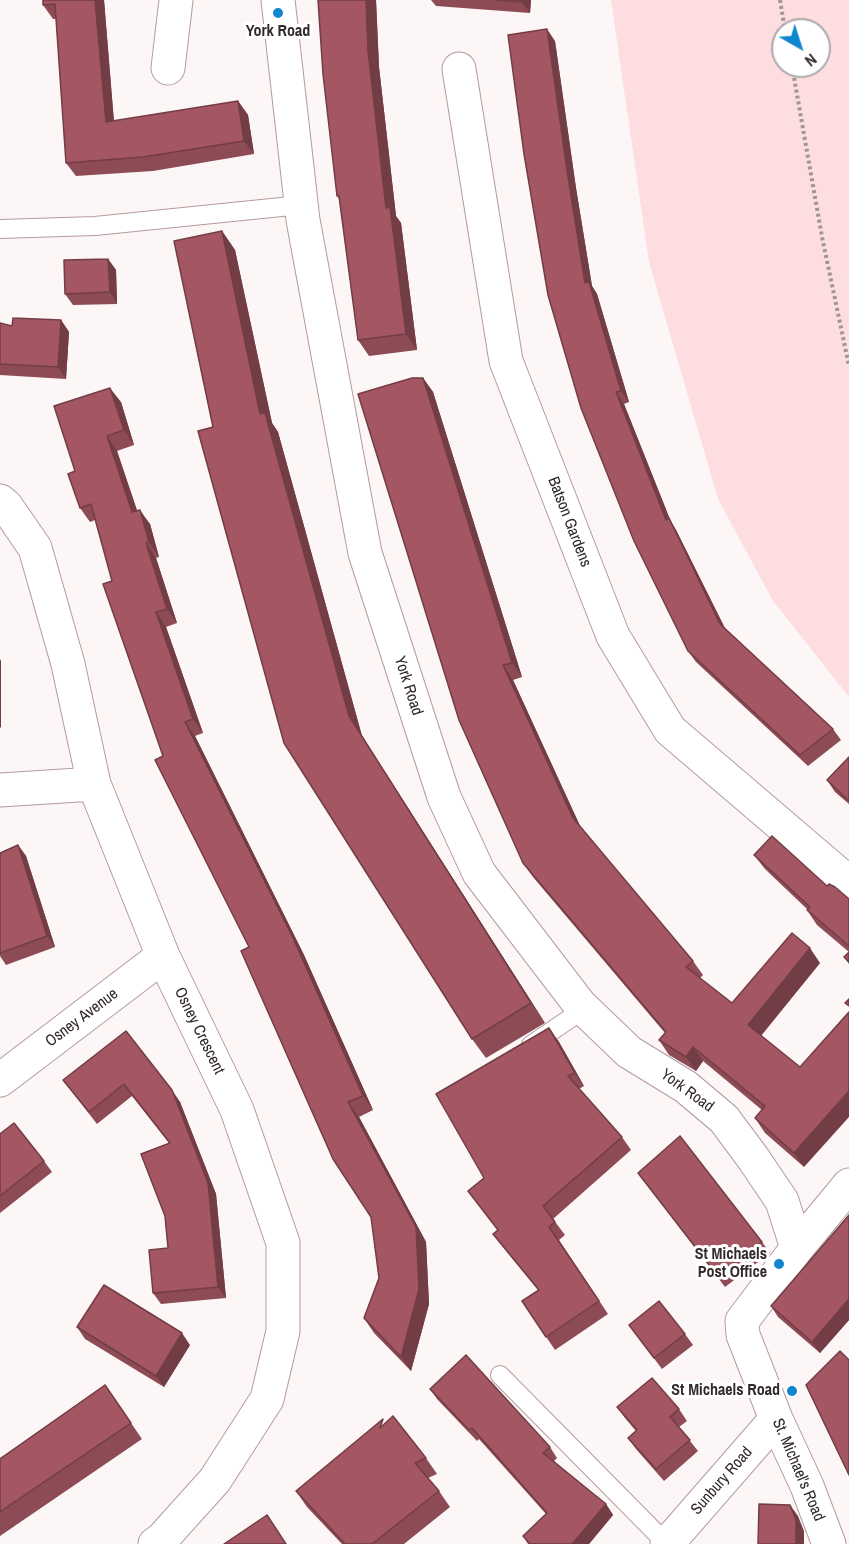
<!DOCTYPE html>
<style>
body{margin:0}
#map{position:relative;width:849px;height:1544px;overflow:hidden;background:#fcf6f7;font-family:"Archivo Narrow",sans-serif}
canvas{display:block}
.north{position:absolute;left:771px;top:18px;width:60px;height:60px;box-sizing:border-box;background:#fff;border:2px solid #ada9aa;border-radius:50%;rotate:141deg;font-size:16px;font-weight:700;line-height:24px;text-align:center;color:#33292a}
.north::after{content:'';display:block;margin:auto;width:21px;height:27px;background:#0e87cf;clip-path:polygon(50% 0,100% 100%,50% 72%,0 100%)}
</style>
<div id="map">
<canvas width="849" height="1544"></canvas>
<div class="north">N</div>
</div>
<script>
const g = document.querySelector('canvas').getContext('2d');
g.lineJoin = 'round';
function paint(path, color) { g.fillStyle = color; g.fill(path, 'evenodd'); }
const toPath = rows => new Path2D(rows.map(r => 'M' + r).join(''));
function strokePath(path, color, width, dash) { g.strokeStyle = color; g.lineWidth = width; g.lineCap = dash ? 'butt' : 'round'; g.setLineDash(dash || []); g.stroke(path); }
function drawText(font, color, halo, rows, align = 'center') {
  g.font = font + ' "Archivo Narrow",sans-serif'; g.lineWidth = 6; g.setLineDash([]); g.textBaseline = 'middle'; g.strokeStyle = halo; g.fillStyle = color; for (const [text, x, y, turn = 0] of rows) {
    g.save(); g.translate(x, y); g.rotate((+turn || 0) * Math.PI / 180); g.textAlign = isNaN(turn) ? turn : align; if (halo) g.strokeText(text, 0, 0); g.fillText(text, 0, 0); g.restore();
  }
}
paint(toPath([
 [611,0,849,0,849,697,773,601,718,499,649,262],
 [783,30,819,30,819,66,783,66]
]), '#fedde1');
const lane = toPath([
 [0,229,95,226,301,205],
 [531,1045,584,1009],
 [500,1375,667,1544]
]);
const street = toPath([
 [278,0,303,220,365,553,444,797,479,873,580,1005,629,1052,686,1087,724,1119,753,1158,782,1201,797,1248],
 [168,68,176,0],
 [459,69,506,361,613,636,670,730,849,883],
 [0,501,6,506,35,548,68,664,94,784,163,956,237,1110,283,1243,283,1331,267,1399,215,1480,162,1539,155,1544],
 [0,790,94,784],
 [0,1080,163,956],
 [667,1544,776,1419],
 [829,1544,807,1486,776,1419,743,1335,742,1321,797,1248,849,1185]
]);
strokePath(lane, '#b49b9d', 20);
strokePath(street, '#b49b9d', 35);
strokePath(toPath([
 [780,0,785,30],
 [792,66,822,237,849,366]
]), '#9d9596', 4, [3, 3]);
strokePath(lane, '#fff', 18);
strokePath(street, '#fff', 33);
paint(toPath([
 [104,0,114,121,238,101,248,115,254,154,153,171,76,176,66,163,56,19,53,19,43,5],
 [318,0,376,0,379,67,396,216,401,223,417,350,369,356,358,340,339,199,337,196],
 [431,0,531,0,530,13,436,6],
 [555,41,576,188,592,286,597,294,629,402,624,404,671,522,676,530,725,628,833,729,841,740,808,766,696,662,688,651,581,408],
 [222,231,235,250,272,423,278,432,362,736,545,1023,486,1058,472,1039,213,427],
 [108,259,116,270,117,304,73,305,65,294],
 [61,320,69,332,66,379,0,375,0,323,12,326],
 [423,378,433,392,522,677,513,680,580,827,693,961,703,975,700,978,732,1003,820,963,761,1036,804,1167,765,1133,755,1118,762,1110,703,1061,696,1071,669,1055,659,1040,665,1033,533,877,523,863],
 [121,402,134,445,117,451,137,510,150,524,159,557,156,558,177,623,166,627,203,733,195,736,304,955,373,1110,359,1117,426,1242,429,1304,411,1371,374,1333,364,1318,379,1278,371,1217,163,756,112,581,95,520,90,522,80,508,75,471],
 [849,757,849,804,835,792,827,780],
 [18,845,26,856,55,947,6,965,0,956,0,853],
 [754,855,827,886,849,899,849,964,844,957,849,952,817,925,807,910,807,909,765,869],
 [549,1028,559,1042,584,1086,579,1089,622,1137,631,1150,553,1219,565,1235,559,1240,608,1314,555,1350,522,1301,538,1290,503,1247,493,1234,498,1230,468,1191,484,1178],
 [126,1031,180,1102,216,1194,226,1298,161,1304,153,1293,168,1248,169,1143,132,1096,97,1124,63,1080],
 [0,1134,44,1161,52,1172,0,1213],
 [638,1173,762,1242,770,1253,725,1287],
 [849,1215,849,1320,820,1353,778,1317,771,1306],
 [629,1325,685,1334,693,1345,662,1369],
 [77,1327,190,1345,164,1387,85,1339],
 [105,1385,142,1439,0,1536,0,1459],
 [430,1389,550,1447,557,1458,554,1461,606,1504,613,1515,589,1544,528,1544,523,1536,546,1514,479,1439,477,1441,437,1399],
 [617,1407,679,1409,687,1421,679,1427,698,1451,664,1481,636,1449,628,1438,636,1431,625,1418],
 [385,1423,426,1458,437,1474,428,1478,439,1491,450,1507,404,1544,342,1544,307,1507,296,1491]
]), '#8d4b55');
paint(toPath([
 [95,0,104,0,115,136,106,122],
 [366,0,376,0,379,67,396,216,401,223,417,350,406,334,386,208,368,51],
 [522,0,531,0,530,13,522,2],
 [547,29,555,41,576,188,592,286,597,294,629,402,621,391,585,283,568,177],
 [238,101,248,115,254,154,244,141],
 [222,231,235,250,272,423,278,432,362,736,545,1023,531,1003,349,716,260,414],
 [108,259,116,270,117,304,110,292],
 [61,320,69,332,66,379,58,367],
 [423,378,433,392,522,677,512,663],
 [110,388,121,402,134,445,124,430],
 [616,392,624,404,671,522,676,530,728,635,720,624,666,520],
 [107,436,117,451,142,526,132,512],
 [140,510,150,524,159,557,149,542],
 [146,543,156,558,177,623,167,609],
 [156,612,166,627,203,733,193,719],
 [0,659,1,661,1,728,0,727],
 [503,665,513,680,583,832,573,818],
 [185,722,195,736,304,955,373,1110,363,1096],
 [18,845,26,856,55,947,47,936],
 [810,948,820,963,758,1039,748,1025],
 [549,1028,559,1042,584,1086,575,1073],
 [693,1047,703,1061,696,1071,686,1057],
 [172,1090,180,1102,216,1194,226,1298,218,1287],
 [849,1091,849,1117,804,1167,794,1153],
 [348,1102,359,1117,426,1242,429,1304,411,1371,401,1357],
 [849,1299,849,1320,820,1353,812,1342],
 [182,1333,190,1345,164,1387,156,1376],
 [606,1504,613,1515,589,1544,572,1544],
 [790,1505,798,1516,804,1531,804,1544,796,1544]
]), '#733d45');
const building = toPath([
 [43,0,95,0,106,122,238,101,244,141,143,157,66,163,55,4,43,5,43,0],
 [318,0,366,0,368,51,386,208,390,207,406,334,358,340,339,196,337,196,323,74,318,0],
 [497,0,522,0,522,2,497,0],
 [547,29,568,177,585,283,589,282,621,391,616,392,666,520,669,518,720,624,833,729,800,755,688,651,634,541,581,408,548,295,524,154,508,35,547,29],
 [222,231,260,414,265,413,349,716,531,1003,472,1039,284,743,198,431,213,427,174,241,222,231],
 [108,259,110,292,65,294,64,260,108,259],
 [13,318,61,320,58,367,0,364,0,323,12,326,13,318],
 [412,378,423,378,512,663,503,665,573,818,693,961,686,967,732,1003,792,933,810,948,748,1025,800,1067,849,1012,849,1091,794,1153,755,1118,765,1106,693,1047,686,1057,659,1040,666,1032,523,863,459,720,358,394,412,378],
 [110,388,124,430,107,436,132,512,140,510,149,542,146,543,167,609,156,612,193,719,185,722,294,940,363,1096,348,1102,416,1227,419,1289,401,1357,364,1318,379,1278,371,1217,333,1159,241,951,249,947,155,760,163,756,103,584,112,581,91,504,80,508,68,474,75,471,54,406,110,388],
 [849,757,849,801,827,780,849,757],
 [772,836,827,886,829,884,835,887,849,899,849,946,807,910,810,907,754,855,772,836],
 [18,845,47,936,0,953,0,853,18,845],
 [849,952,849,962,844,957,849,952],
 [849,999,849,1006,845,1003,849,999],
 [549,1028,575,1073,568,1076,622,1137,543,1206,555,1222,549,1227,599,1301,546,1337,522,1301,539,1290,493,1234,498,1230,468,1191,484,1178,436,1094,549,1028],
 [126,1031,172,1090,208,1183,218,1287,153,1293,149,1250,168,1248,165,1216,141,1154,170,1143,124,1084,89,1112,63,1080,126,1031],
 [14,1123,44,1161,0,1196,0,1134,14,1123],
 [680,1136,762,1242,717,1275,638,1173,680,1136],
 [849,1215,849,1299,812,1342,771,1306,849,1215],
 [104,1285,182,1333,156,1376,77,1327,104,1285],
 [659,1301,685,1334,654,1358,629,1325,659,1301],
 [840,1351,849,1360,849,1475,806,1385,840,1351],
 [466,1355,550,1447,543,1453,606,1504,572,1544,530,1544,523,1536,547,1513,472,1428,469,1430,430,1389,466,1355],
 [652,1378,679,1409,670,1417,690,1440,656,1469,628,1438,637,1430,617,1407,652,1378],
 [105,1385,131,1423,0,1512,0,1459,105,1385],
 [393,1416,426,1458,415,1463,439,1491,372,1544,345,1544,296,1491,383,1419,380,1428,393,1416],
 [759,1504,790,1505,796,1520,796,1544,758,1544,759,1504],
 [267,1515,286,1544,224,1544,267,1515]
]);
paint(building, '#a45763');
strokePath(building, '#733d45', 1.5);
for (const [x, y, r, color] of [
 [278,13,6,"#0e87cf"],
 [779,1264,6,"#0e87cf"],
 [792,1391,6,"#0e87cf"]
]) { const dot = new Path2D(); dot.arc(x, y, r, 0, 2 * Math.PI); g.fillStyle = color; g.fill(dot); strokePath(dot, '#fff', 2); }
drawText('bold 16px', '#33292a', '#fff', [
 ["York Road",278,32,"center"],
 ["St Michaels",767,1255],
 ["Post Office",767,1273],
 ["St Michaels Road",780,1391]
], 'right');
drawText('16px', '#33292a', '#fff', [
 ["Batson Gardens",569,522,69],
 ["York Road",408,686,72],
 ["Osney Avenue",82,1018,-37],
 ["Osney Crescent",199,1031,64],
 ["York Road",687,1091,36],
 ["St. Michael's Road",798,1470,67],
 ["Sunbury Road",722,1481,-49]
]);
</script>
